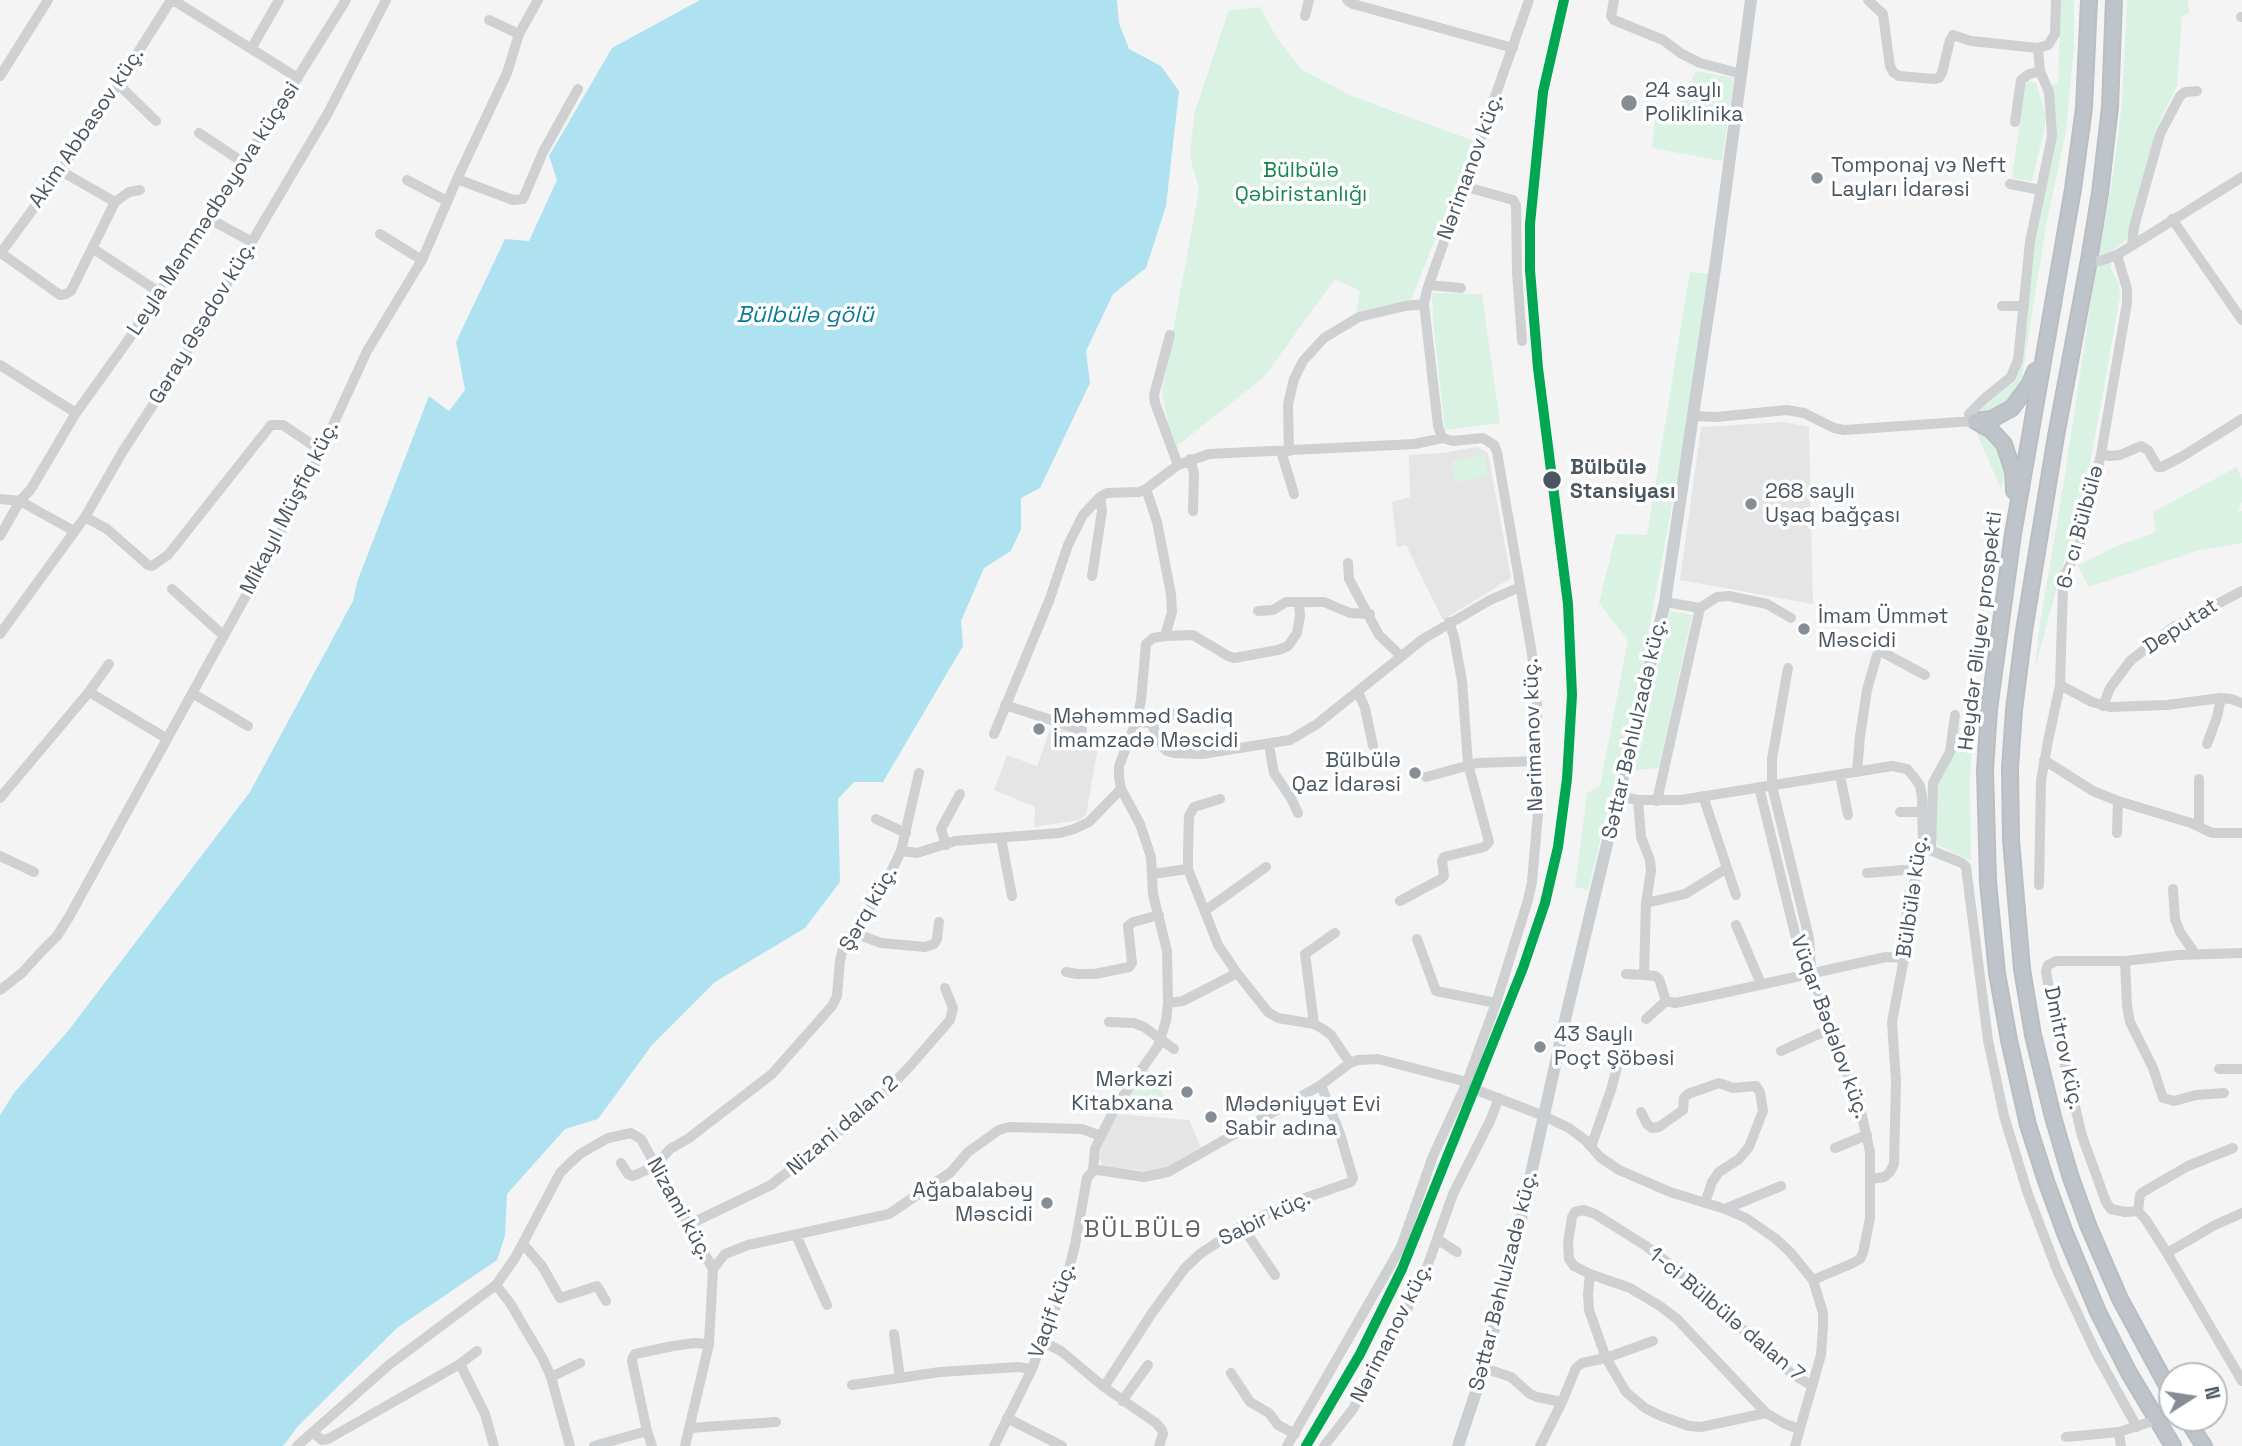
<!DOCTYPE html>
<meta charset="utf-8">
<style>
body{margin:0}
#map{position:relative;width:2242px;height:1446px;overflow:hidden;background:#f4f4f4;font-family:"Space Grotesk",sans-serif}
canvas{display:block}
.north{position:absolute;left:2158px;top:1362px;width:70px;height:70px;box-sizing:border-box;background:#fff;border:2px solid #b7bbc0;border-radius:50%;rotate:78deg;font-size:19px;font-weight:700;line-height:28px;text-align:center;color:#4a5661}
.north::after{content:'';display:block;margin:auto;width:24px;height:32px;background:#868d94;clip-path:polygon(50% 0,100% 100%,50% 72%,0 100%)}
</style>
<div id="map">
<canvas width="2242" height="1446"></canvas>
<div class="north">N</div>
</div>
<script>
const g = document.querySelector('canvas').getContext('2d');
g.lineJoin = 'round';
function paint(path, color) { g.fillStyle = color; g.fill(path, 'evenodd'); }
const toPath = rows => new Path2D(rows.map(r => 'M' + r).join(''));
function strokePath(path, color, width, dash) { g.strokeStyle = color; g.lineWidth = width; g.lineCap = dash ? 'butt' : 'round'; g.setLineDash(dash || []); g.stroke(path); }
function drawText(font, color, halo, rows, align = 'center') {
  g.font = font + ' "Space Grotesk",sans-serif'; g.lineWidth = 7; g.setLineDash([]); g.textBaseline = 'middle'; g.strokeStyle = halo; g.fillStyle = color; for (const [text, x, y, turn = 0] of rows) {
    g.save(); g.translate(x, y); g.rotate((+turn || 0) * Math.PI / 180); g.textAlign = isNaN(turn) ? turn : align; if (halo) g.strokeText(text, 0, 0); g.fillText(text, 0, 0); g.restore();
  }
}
paint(toPath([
 [1783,422,1809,427,1813,604,1680,580,1701,427],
 [1477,447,1488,453,1511,578,1443,620,1406,545,1397,547,1392,502,1410,497,1409,455,1443,453],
 [1052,724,1099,741,1086,815,1079,820,1034,827,1035,807,994,790,1007,755,1037,766],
 [1118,1114,1189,1120,1201,1147,1165,1168,1153,1172,1103,1166,1099,1158,1108,1129]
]), '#e6e5e6');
paint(toPath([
 [2061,0,2074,0,2074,46,2066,131,2046,226,2020,389,2017,396,1996,412,1980,414,1981,408,2016,380,2019,370,2034,250,2055,138,2050,86,2058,83],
 [2127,0,2188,0,2189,13,2182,16,2177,86,2156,129,2129,237,2112,252,2111,269,2119,283,2120,297,2078,532,2065,558,2035,668,2040,623,2063,487,2093,288,2112,182,2122,104],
 [1260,7,1277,38,1302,70,1352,96,1474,141,1411,300,1356,313,1360,291,1335,279,1264,377,1177,446,1168,425,1162,392,1199,190,1190,156,1194,115,1229,10],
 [1696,71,1734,78,1722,161,1652,148,1655,119,1676,112],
 [2029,81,2036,83,2045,112,2045,126,2032,181,2012,178,2025,86],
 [1690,272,1709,274,1685,434,1641,674,1588,890,1575,887,1587,793,1600,786,1628,640,1599,603,1616,534,1647,535],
 [1432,293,1482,294,1500,423,1445,430,1433,321],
 [1975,429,1985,433,1995,440,2006,463,2005,476,2001,489],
 [1484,454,1488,476,1455,482,1451,461],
 [2237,467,2242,480,2242,502,2238,511,2242,511,2242,543,2197,551,2089,587,2078,566,2112,548,2156,532,2153,512],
 [1670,611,1692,615,1659,768,1634,770],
 [1958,727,1973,728,1970,782,1971,861,1938,845,1934,839,1937,781,1954,754],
 [1147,1068,1166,1099,1162,1108,1123,1105]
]), '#d9f2e3');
paint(toPath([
 [700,0,1117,0,1119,23,1129,49,1161,66,1179,91,1166,206,1146,268,1113,294,1086,351,1090,383,1040,488,1021,498,1021,529,1011,551,984,568,961,621,963,646,883,782,854,782,838,799,840,882,805,928,715,982,652,1045,598,1119,565,1129,507,1194,505,1236,497,1260,397,1328,299,1425,283,1446,0,1446,0,1115,14,1093,68,1031,250,792,353,601,357,582,429,396,449,411,465,390,456,342,505,239,529,241,557,180,549,156,612,48]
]), '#aee2f0');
const highway = toPath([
 [2089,0,2084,108,2073,189,2013,534,1989,709,1985,770,1988,882,1997,973,2009,1040,2028,1125,2046,1181,2065,1233,2098,1312,2129,1373,2173,1446],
 [2114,0,2110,107,2100,193,2089,260,2056,436,2024,631,2014,710,2010,768,2011,840,2022,969,2033,1035,2053,1117,2070,1175,2088,1225,2120,1299,2172,1395],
 [1975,421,1992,419,2012,408,2029,385,2035,371],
 [1975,421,1991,430,2004,444,2013,471,2014,491],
 [2186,1418,2204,1446]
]);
strokePath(highway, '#b9bec3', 18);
strokePath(toPath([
 [173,0,298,78],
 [1347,0,1353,4,1513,48],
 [1614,0,1611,16,1614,20,1663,40,1682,54,1700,63,1742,74],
 [1868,0,1883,14,1890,66,1893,72,1899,76,1934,79,1939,78,1942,73,1950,40,1953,35,1971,41,2038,48,2048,45,2055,34,2056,0],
 [1305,16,1309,0],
 [2241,17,2242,17],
 [489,20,519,34],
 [251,49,279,0],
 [0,76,48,0],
 [118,84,156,121],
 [2015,122,2021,80,2029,74,2040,71],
 [199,133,244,163],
 [61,171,115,202],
 [457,179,513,200,523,199,543,152,578,89],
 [407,180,447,201],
 [2010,184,2041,190],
 [1463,186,1513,200,1516,205,1517,272,1522,341],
 [208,218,252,242],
 [2172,219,2242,320],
 [380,234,422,260],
 [2132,246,2134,227,2160,134,2180,96,2185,92,2197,91],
 [92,248,159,292],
 [1,253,60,295,66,294,71,291,115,202,129,192,140,190],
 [0,254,61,171,118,84,171,0],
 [2089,260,2100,261,2117,255,2242,177],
 [1429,285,1461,288],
 [2002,306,2024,306],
 [1170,335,1154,395,1155,403,1178,465],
 [0,365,76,413],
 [1694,416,1716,417,1787,410,1804,413,1834,428,1844,430,1974,421],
 [1970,422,1969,414,1984,399,2011,377,2018,360,2030,242,2052,136,2049,92,2040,71,2038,48],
 [1281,451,1294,494],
 [1289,451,1288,404,1294,379,1303,361,1324,338,1359,317,1405,306,1424,304],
 [2101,454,2110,456,2120,455,2141,446,2148,450,2158,467,2162,467,2183,456,2242,419],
 [1190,459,1194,473,1193,511],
 [0,499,20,501],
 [20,501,74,531],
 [85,517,107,529,148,565,152,566,168,555,271,425,283,425,320,450],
 [0,536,20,501,31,489,76,413,129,339,244,163,346,0],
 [1348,563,1349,579,1379,635,1401,656],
 [1092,576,1102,511,1100,497],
 [172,589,224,636],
 [1665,602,1700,608],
 [1258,611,1273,610,1286,602,1299,602],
 [0,634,85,517,123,451,179,365,328,113,386,0],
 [1165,636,1193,635,1228,656,1234,658,1278,650,1288,646,1297,633,1300,616,1299,602,1324,602,1350,613,1370,614],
 [1788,668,1772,759,1772,786,1809,938,1811,966],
 [2060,685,2092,702,2110,707,2167,705,2221,698,2231,699,2242,703],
 [89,692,109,664],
 [1358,692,1365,708,1373,746],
 [192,693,248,726],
 [1005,705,1082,730],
 [2103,706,2110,688,2130,661,2172,628,2242,591],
 [1136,722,1151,723,1163,747,1167,751,1174,753,1202,754,1290,740,1317,724,1423,639,1490,600,1520,587],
 [1151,723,1178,713],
 [994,734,1049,601,1068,545,1083,515,1100,497,1107,493,1139,492,1146,489,1178,465,1209,454,1415,444,1442,438],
 [2207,744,2217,717,2221,698],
 [1269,745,1274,773,1291,798,1298,813],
 [2044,760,2093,791,2118,801,2191,823,2212,833,2242,833],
 [1857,772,1860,736,1867,690,1877,655,1882,652,1925,675],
 [1840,775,1848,815],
 [1426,777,1477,763,1538,761],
 [2199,779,2199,827],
 [1759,787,1798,946,1812,973,1830,1029,1836,1036,1847,1073,1858,1098,1870,1152,1870,1218,1863,1253,1860,1259,1853,1263,1813,1280],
 [1619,796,1638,800,1681,800,1892,766,1907,769,1914,777,1920,786,1922,797,1923,847,1919,872,1908,896,1904,958,1892,1022,1896,1081,1894,1164,1890,1172,1884,1177,1871,1179],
 [1703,796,1736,895],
 [0,798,89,692,166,738],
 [1220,799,1194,807,1189,816,1188,854,1188,869,1218,945,1237,973,1268,1012,1278,1018,1314,1024,1323,1029,1331,1035,1350,1063],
 [1638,800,1641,837,1650,860,1651,871,1646,903,1644,975,1655,976,1659,979,1666,1001,1675,1003,1714,995,1886,957,1904,958],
 [1657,801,1700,608,1717,597,1729,596,1767,604,1791,618],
 [1900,812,1923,812],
 [876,819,906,833],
 [2117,833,2118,801],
 [1001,838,1012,896],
 [946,845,941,829,960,794],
 [1923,847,1962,863,1966,867,1988,1040,2004,1116,2028,1194,2057,1270,2096,1353,2137,1427],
 [1931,850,1933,783,1950,752,1955,715],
 [901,851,919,773],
 [0,856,34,872],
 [1867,873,1903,870,1919,872],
 [1153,874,1188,869],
 [2039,885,2041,781,2048,741,2060,685,2063,587,2065,575,2078,549,2087,517,2101,454,2127,303,2127,289,2117,255],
 [2173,889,2175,919,2180,932,2196,955],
 [1400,901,1441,879,1444,876,1442,861,1444,857,1484,847,1489,842,1468,764,1462,681,1454,637,1449,622],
 [1646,903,1685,894,1727,868],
 [1206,910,1266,867],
 [1736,925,1761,984],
 [852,932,881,943,925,947,934,944,937,939,939,922],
 [1417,939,1436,991,1496,1003],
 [2125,961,2127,1006,2130,1022,2153,1068,2163,1098,2174,1101,2196,1095,2224,1093],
 [1066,972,1077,974,1095,974,1129,967,1132,963,1128,926,1133,922,1159,915],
 [1626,974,1644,975],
 [0,990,22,973,41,952,57,936,69,917,298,501,367,351,422,260,457,179,507,73,519,34,538,0],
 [1168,1003,1183,1001,1237,973],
 [1646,1019,1666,1001],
 [1109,1022,1134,1023,1144,1027,1174,1049],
 [1314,1024,1305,954,1335,933],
 [1781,1051,1830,1029],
 [2219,1069,2242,1069],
 [1641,1112,1647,1124,1652,1128,1659,1127,1683,1110,1684,1098,1688,1094,1719,1083,1733,1088,1756,1086,1760,1092,1763,1111,1749,1147,1739,1159,1719,1172,1712,1182,1705,1203],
 [1591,1147,1611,1090,1621,1052],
 [1835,1148,1867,1135],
 [2233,1148,2188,1166,2143,1192,2140,1195,2138,1211,2146,1220,2167,1253,2242,1381],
 [621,1163,628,1174,633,1176,655,1166,670,1149,689,1138,772,1074,832,1006,837,996,840,961,844,944,852,932,880,895,901,851,917,853,955,841,1060,833,1074,829,1089,822,1121,789],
 [1093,1171,1098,1170,1144,1177,1168,1172,1321,1085,1350,1063,1358,1060,1378,1059,1467,1082,1474,1089,1544,1116,1569,1128,1585,1140,1600,1157,1619,1170,1670,1192,1725,1209,1746,1218,1776,1239,1790,1252,1813,1280,1823,1313,1823,1327,1821,1355,1795,1446],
 [1093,1171,1095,1149,1101,1136,1116,1106,1158,1046,1166,1021,1168,1003,1167,951,1153,894,1151,857,1140,824,1121,789,1119,777,1119,766,1136,722,1141,701,1146,644,1153,638,1165,636,1172,612,1171,594,1157,522,1146,489],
 [1725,1209,1781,1186],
 [2138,1211,2125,1212,2111,1209,2106,1202,2082,1136,2053,1015,2046,971,2048,965,2056,961,2125,961,2178,955,2242,953],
 [688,1225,771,1185,873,1105,911,1065,950,1020,953,1008,945,988],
 [1242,1226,1275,1275],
 [796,1235,827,1305],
 [1437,1239,1457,1252],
 [523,1244,542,1266,560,1298,597,1286,606,1301],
 [2167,1253,2215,1225,2242,1213],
 [713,1269,725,1254,748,1245,889,1214,951,1172,968,1152,999,1130,1009,1127,1082,1129,1101,1136],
 [1590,1274,1588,1294,1589,1310,1606,1358,1653,1341],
 [496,1285,510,1303,543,1359,551,1377,570,1446],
 [894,1334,900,1378],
 [1043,1342,1061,1351,1104,1387,1156,1423,1162,1430,1163,1434,1159,1446],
 [460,1364,485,1414,494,1446],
 [1484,1368,1511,1377,1530,1394,1537,1397,1562,1402,1576,1368,1582,1363,1606,1358,1626,1392,1645,1408,1661,1416,1689,1426,1701,1427,1766,1413,1785,1424,1799,1429],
 [1231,1373,1250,1402,1269,1413,1278,1425,1295,1434],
 [551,1377,580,1363],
 [852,1385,940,1372,1018,1367,1032,1369],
 [1104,1387,1152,1313,1185,1268,1200,1254,1242,1226,1288,1204,1351,1182,1353,1178,1340,1134,1321,1085],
 [1122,1401,1148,1365],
 [1766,1413,1677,1319,1660,1306,1630,1288,1590,1274,1574,1266,1569,1259,1568,1243,1572,1217,1575,1212,1584,1210,1595,1214,1646,1246,1677,1270,1791,1373,1812,1386],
 [1007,1418,1062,1446],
 [690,1428,776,1422],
 [313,1433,322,1440,328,1439,460,1364,477,1351],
 [2066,1437,2119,1432],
 [297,1446,390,1364,496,1285,515,1258,560,1173,570,1163,580,1154,608,1138,631,1133,641,1139,713,1269,709,1344,685,1446],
 [594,1446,647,1431],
 [652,1446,647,1431,632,1361,633,1357,635,1354,673,1346,694,1343,709,1344],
 [994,1446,1032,1369,1067,1277,1075,1245,1087,1178,1093,1171],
 [1287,1446,1401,1247,1433,1156,1467,1082,1496,1003,1528,900,1532,882,1538,813,1537,698,1532,654,1497,452,1494,445,1483,438,1453,441,1442,438,1438,426,1424,304,1427,290,1529,0],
 [1324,1446,1353,1409,1394,1337,1426,1270,1453,1194,1490,1121,1499,1098],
 [1540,1446,1562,1402],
 [2121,1446,2119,1432,2156,1420]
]), '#ced0d2', 10);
strokePath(toPath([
 [1458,1446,1484,1368,1521,1219,1568,1007,1665,602,1716,262,1751,0]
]), '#caced1', 12);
strokePath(highway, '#bec4c9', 14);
strokePath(toPath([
 [1306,1446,1360,1354,1402,1269,1523,968,1545,903,1558,847,1567,779,1572,695,1568,604,1538,368,1530,270,1530,224,1543,92,1564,0]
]), '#00a651', 10);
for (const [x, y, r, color] of [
 [1629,103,9,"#868d94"],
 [1817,178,7,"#868d94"],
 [1552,480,10,"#4a5661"],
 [1751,504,7,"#868d94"],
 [1804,629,7,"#868d94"],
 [1039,729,7,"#868d94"],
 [1415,773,7,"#868d94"],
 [1540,1047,7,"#868d94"],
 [1187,1092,7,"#868d94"],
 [1211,1117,7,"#868d94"],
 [1047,1203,7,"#868d94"]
]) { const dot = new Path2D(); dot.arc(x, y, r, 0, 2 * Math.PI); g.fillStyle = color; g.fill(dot); strokePath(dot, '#fff', 2.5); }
drawText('21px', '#4a5661', '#fff', [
 ["24 saylı",1645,91],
 ["Poliklinika",1645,115],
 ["Tomponaj vэ Neft",1831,166],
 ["Layları İdarəsi",1831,190],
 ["268 saylı",1765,492],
 ["Uşaq bağçası",1765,516],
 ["İmam Ümmət",1818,617],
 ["Məscidi",1818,641],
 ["Məhəmməd Sadiq",1053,717],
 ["İmamzadə Məscidi",1053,741],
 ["Bülbülə",1401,761,"right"],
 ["Qaz İdarəsi",1401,785,"right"],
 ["43 Saylı",1554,1035],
 ["Poçt Şöbəsi",1554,1059],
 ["Mərkəzi",1173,1080,"right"],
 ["Kitabxana",1173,1104,"right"],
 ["Mədəniyyət Evi",1225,1105],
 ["Sabir adına",1225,1129],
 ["Ağabalabəy",1033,1191,"right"],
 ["Məscidi",1033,1215,"right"]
], 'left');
drawText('21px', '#4a5661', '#fff', [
 ["Akim Abbasov küç.",87,128,-56],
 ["Nərimanov küç.",1471,167,-70],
 ["Leyla Məmmədbəyova küçəsi",214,209,-57],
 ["Gəray Əsədov küç.",203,323,-59],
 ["Mikayıl Müşfiq küç.",290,508,-63],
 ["6- cı Bülbülə",2081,527,-75],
 ["Deputat",2181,627,-33],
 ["Heydər Əliyev prospekti",1981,631,-83],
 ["Səttar Bəhlulzadə küç.",1635,729,-77],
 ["Nərimanov küç.",1534,735,-92],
 ["Bülbülə küç.",1913,897,-82],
 ["Şərq küç.",869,909,-60],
 ["Vüqar Bədəlov küç.",1829,1027,70],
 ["Dmitrov küç.",2063,1048,78],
 ["Nizani dalan 2",843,1126,-41],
 ["Nizami küç.",679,1209,61],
 ["Sabir küç.",1265,1219,-26],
 ["Səttar Bəhlulzadə küç.",1504,1281,-76],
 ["Vaqif küç.",1053,1311,-70],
 ["1-ci Bülbülə dalan 7",1726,1315,40],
 ["Nərimanov küç.",1392,1333,-63]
]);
drawText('21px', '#17864f', '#fff', [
 ["Bülbülə",1301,171],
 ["Qəbiristanlığı",1301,195]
]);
drawText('bold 21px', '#4a5661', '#fff', [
 ["Bülbülə",1570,468],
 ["Stansiyası",1570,492]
], 'left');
drawText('italic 23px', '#0c7c9b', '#fff', [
 ["Bülbülə gölü",805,316]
]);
g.letterSpacing = '2px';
drawText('24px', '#5f6368', '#fff', [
 ["BÜLBÜLƏ",1143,1230]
]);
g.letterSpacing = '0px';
</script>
